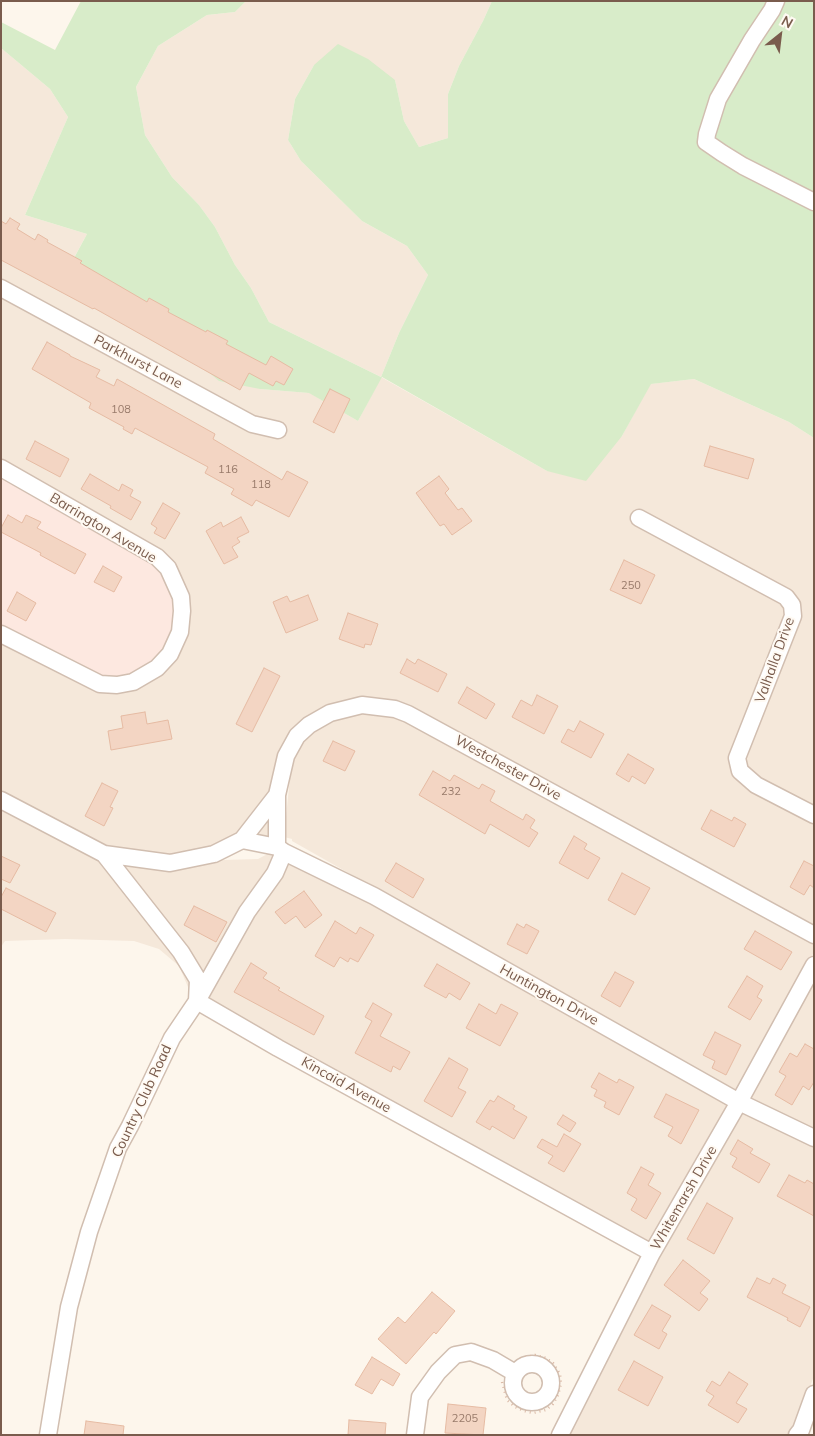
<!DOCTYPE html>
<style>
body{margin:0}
#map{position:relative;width:815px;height:1436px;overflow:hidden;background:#fdf6ec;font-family:Mulish,sans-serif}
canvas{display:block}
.frame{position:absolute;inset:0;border:2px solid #7a5c4d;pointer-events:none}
.north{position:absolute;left:755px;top:10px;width:50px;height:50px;-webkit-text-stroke:4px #fffaf3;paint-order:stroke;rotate:29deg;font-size:14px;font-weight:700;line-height:20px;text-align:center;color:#7a5c4d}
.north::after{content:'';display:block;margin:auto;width:18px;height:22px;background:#7a5c4d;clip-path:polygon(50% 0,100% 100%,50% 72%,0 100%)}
</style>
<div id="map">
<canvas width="815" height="1436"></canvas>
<div class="frame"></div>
<div class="north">N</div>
</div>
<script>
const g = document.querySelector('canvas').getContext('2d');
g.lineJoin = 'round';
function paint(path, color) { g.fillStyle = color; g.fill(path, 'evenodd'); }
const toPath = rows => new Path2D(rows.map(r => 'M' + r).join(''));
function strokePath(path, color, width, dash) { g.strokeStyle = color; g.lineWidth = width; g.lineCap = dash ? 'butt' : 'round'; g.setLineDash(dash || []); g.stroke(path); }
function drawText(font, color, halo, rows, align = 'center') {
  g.font = font + ' Mulish,sans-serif'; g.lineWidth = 4; g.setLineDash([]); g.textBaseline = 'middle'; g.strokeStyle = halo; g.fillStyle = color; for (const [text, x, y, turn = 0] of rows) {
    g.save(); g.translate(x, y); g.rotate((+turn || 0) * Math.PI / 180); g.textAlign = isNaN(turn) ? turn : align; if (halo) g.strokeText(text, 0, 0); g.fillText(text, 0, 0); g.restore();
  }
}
paint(toPath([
 [246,1,492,1,483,21,459,66,448,94,448,138,419,147,404,121,395,80,314,65,295,99,288,140,301,161,362,221,407,246,428,275,399,333,381,377,547,471,622,436,650,384,694,379,789,422,814,438,814,807,760,779,746,767,744,758,799,618,790,591,637,509,630,521,782,603,785,609,787,616,731,756,753,791,814,823,814,927,397,702,293,731,272,837,171,856,108,848,105,845,104,846,1,792,1,642,97,691,160,551,1,460,1,296,249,430,281,439,286,426,255,417,1,280,1,48,50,89,68,117,25,215,87,234,61,281,260,389,310,393,358,421,381,377,269,322,251,288,235,265,215,227,199,205,172,177,145,135,136,87,158,46,207,15,235,12],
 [361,712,394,716,405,720,814,944,814,952,737,1093,292,841,292,839,284,837,292,757,302,740,312,730,332,719],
 [1,808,97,858,97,860,100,860,175,956,192,982,191,994,179,966,159,949,134,941,65,939,5,941,1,947],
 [277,849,270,870,204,976,120,863,258,859],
 [288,855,730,1106,650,1244,205,998],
 [814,978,814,1130,748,1099],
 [741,1111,814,1146,814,1376,795,1427,789,1435,567,1435,658,1256]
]), '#f5e8da');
paint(toPath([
 [1,476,152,563,162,573,175,599,174,630,164,650,153,663,132,675,117,678,102,677,1,626]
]), '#fde8e0');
paint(toPath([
 [81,1,246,1,235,12,207,15,158,46,136,87,145,135,172,177,199,205,215,227,235,265,251,288,269,322,381,377,399,333,428,275,407,246,362,221,301,161,288,140,295,99,314,65,338,44,368,59,395,80,404,121,419,147,448,138,448,94,459,66,483,21,492,1,769,1,700,133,740,172,814,210,814,438,789,422,694,379,651,384,622,436,586,481,547,471,382,377,358,421,309,393,260,389,219,381,178,346,61,282,87,234,25,215,68,117,50,89,1,48,1,22,55,50],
 [783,1,814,1,814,194,746,159,713,138,724,101]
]), '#d8ecc9');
const building = toPath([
 [10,218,20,224,17,229,35,240,38,234,48,240,47,242,82,261,80,263,147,302,149,298,169,309,168,312,206,332,207,330,228,341,226,344,266,365,271,356,293,369,284,385,276,381,273,386,249,373,240,390,94,308,93,309,1,260,1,221,6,224,10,218],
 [47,342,70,355,70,356,100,370,96,377,114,386,117,379,215,434,213,439,282,480,287,471,308,482,289,517,256,500,252,506,231,494,234,489,205,473,208,467,135,428,132,434,123,429,124,427,89,408,91,403,32,369,47,342],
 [330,389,350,399,334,433,313,422,330,389],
 [35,441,69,459,60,477,26,459,35,441],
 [710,446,754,459,748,479,704,466,710,446],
 [90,474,119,491,122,484,133,490,130,496,141,502,131,520,110,508,111,506,81,489,90,474],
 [439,476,449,489,445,493,458,510,462,508,472,521,452,535,444,524,440,526,416,493,439,476],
 [163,503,180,513,165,539,154,533,157,528,151,524,163,503],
 [8,515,22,523,26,515,41,522,37,528,86,554,75,574,40,555,41,553,1,532,1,528,8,515],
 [241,517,249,532,237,538,240,542,232,547,238,557,224,564,206,531,221,522,223,527,241,517],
 [624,560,655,575,641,604,610,590,624,560],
 [103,566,122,577,114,592,94,582,103,566],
 [17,592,36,603,26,621,7,611,17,592],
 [308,595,318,620,286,633,273,602,287,596,290,602,308,595],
 [348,613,378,624,371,645,365,644,364,648,339,639,348,613],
 [407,659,415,664,418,659,447,674,438,692,400,673,407,659],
 [264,668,280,676,252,732,236,724,264,668],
 [467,687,495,704,486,719,458,703,467,687],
 [537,695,558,706,544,734,512,717,521,700,532,706,537,695],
 [145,712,147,724,168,720,172,739,111,750,108,731,123,728,121,716,145,712],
 [580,721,604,734,591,758,561,742,568,729,574,732,580,721],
 [333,741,355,751,345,771,323,761,333,741],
 [628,754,654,769,645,784,632,776,629,782,616,774,628,754],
 [433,771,450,781,454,775,479,789,482,784,495,791,490,801,523,820,526,814,535,820,530,828,538,833,529,847,490,824,485,834,419,795,433,771],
 [102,783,118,791,110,807,113,808,104,826,85,816,102,783],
 [711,810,732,821,734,817,746,824,734,847,701,829,711,810],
 [574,836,587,844,584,849,600,858,588,879,559,863,574,836],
 [1,856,20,865,10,883,1,879,1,856],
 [804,861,814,866,814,888,810,885,804,895,790,887,804,861],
 [396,863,424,879,413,898,385,881,396,863],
 [622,873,650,888,635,915,608,900,622,873],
 [6,888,56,913,46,932,1,909,1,897,6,888],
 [304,891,322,915,305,928,296,916,285,924,275,912,304,891],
 [194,906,227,922,216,942,184,925,194,906],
 [335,921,356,934,360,927,374,935,358,962,350,958,348,962,340,957,334,967,315,956,335,921],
 [517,924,524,928,526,924,539,931,527,954,507,944,517,924],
 [755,931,792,952,781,970,744,949,755,931],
 [251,963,267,973,263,978,280,988,278,990,324,1016,314,1035,234,992,251,963],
 [437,964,470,983,460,1000,449,993,446,998,424,986,437,964],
 [615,972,634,982,620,1007,601,996,615,972],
 [747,976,763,986,757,997,762,1000,750,1020,728,1007,747,976],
 [373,1003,392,1014,380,1036,410,1052,400,1070,393,1066,391,1072,355,1053,372,1021,365,1017,373,1003],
 [479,1004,496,1014,501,1004,518,1013,500,1046,466,1028,479,1004],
 [715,1032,741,1045,726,1075,712,1068,715,1061,703,1055,715,1032],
 [805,1044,814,1049,814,1082,809,1090,803,1086,792,1105,775,1095,786,1076,779,1072,790,1053,797,1057,805,1044],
 [449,1058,468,1069,458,1088,466,1092,452,1117,424,1101,449,1058],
 [599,1073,617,1083,619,1079,634,1087,619,1115,604,1107,606,1102,594,1096,597,1090,591,1087,599,1073],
 [666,1094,699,1110,681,1144,668,1136,673,1127,654,1117,666,1094],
 [498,1096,515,1106,513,1109,527,1117,514,1139,492,1126,490,1130,476,1122,490,1100,494,1102,498,1096],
 [563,1115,576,1123,570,1132,557,1124,563,1115],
 [564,1134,581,1144,564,1172,548,1163,553,1156,537,1147,542,1139,557,1147,564,1134],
 [738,1140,753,1149,750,1153,770,1164,759,1183,732,1167,737,1158,730,1154,738,1140],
 [641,1167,654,1174,648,1185,661,1193,646,1219,631,1210,637,1199,627,1193,641,1167],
 [789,1175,805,1183,807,1180,814,1184,814,1216,777,1196,789,1175],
 [707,1203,733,1218,714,1254,687,1239,707,1203],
 [683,1260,710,1281,700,1293,708,1299,699,1311,664,1285,683,1260],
 [757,1278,770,1284,773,1278,786,1285,782,1293,810,1307,800,1327,787,1320,788,1318,747,1297,757,1278],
 [432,1292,455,1311,436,1334,434,1332,406,1364,378,1339,398,1317,405,1323,432,1292],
 [652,1305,671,1316,662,1331,667,1334,659,1349,634,1335,652,1305],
 [372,1357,400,1374,393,1386,381,1379,372,1394,355,1385,372,1357],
 [634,1361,663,1377,648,1406,618,1390,634,1361],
 [729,1372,748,1384,736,1403,747,1409,738,1423,708,1405,714,1396,706,1391,712,1381,720,1386,729,1372],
 [448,1404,486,1408,483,1435,445,1433,448,1404],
 [349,1420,386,1423,385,1435,348,1435,349,1420],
 [86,1421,124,1426,123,1435,84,1435,86,1421]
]);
paint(building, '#f3d5c3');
strokePath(building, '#e6bba3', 1);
const minor = toPath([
 [776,1,772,10,752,40,718,99,707,134,706,142,722,153,743,166,814,202],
 [1,288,252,424,278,430],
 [1,468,157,557,168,568,181,597,182,611,180,632,170,654,157,668,133,682,117,685,100,684,1,634],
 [639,518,786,597,792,605,793,616,737,758,740,771,756,785,814,815],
 [1,800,104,854,170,863,214,854,242,840,277,847,284,852,374,896,739,1102,814,1138],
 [242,840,277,795],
 [277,847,277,795,286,756,297,736,309,725,330,713,362,705,395,709,408,714,814,935],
 [104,854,181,952,198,980,197,1001,278,1048,652,1253],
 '513 1383a19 19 0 1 1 38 0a19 19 0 1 1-38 0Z',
 [48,1435,69,1307,89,1232,118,1148,130,1126,172,1038,197,1001,247,912,275,873,284,852],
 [415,1435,420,1397,438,1372,455,1355,471,1352,493,1360,515,1373],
 [560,1435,652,1253,739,1102,814,965],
 [797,1435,801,1430,814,1394]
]);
strokePath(minor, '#d1beb0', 19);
strokePath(toPath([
 [502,1382,507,1400,515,1407,524,1411,533,1413,546,1410,553,1404,558,1395,561,1384,560,1374,553,1363,546,1358,535,1355,517,1359]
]), '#d9b8a5', 2.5, [1, 4]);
strokePath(minor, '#fff', 16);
drawText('11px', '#987a6a', null, [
 ["108",121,410],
 ["116",228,470],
 ["118",261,485],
 ["250",631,586],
 ["232",451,792],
 ["2205",465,1419]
]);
drawText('14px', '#7a5c4d', '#fffaf3', [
 ["Parkhurst Lane",138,362,28],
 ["Barrington Avenue",103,528,31],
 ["Valhalla Drive",775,660,-70],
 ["Westchester Drive",508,768,29],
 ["Huntington Drive",549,995,29],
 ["Kincaid Avenue",346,1085,29],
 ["Country Club Road",142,1101,-65],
 ["Whitemarsh Drive",684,1198,-60]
]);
</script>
